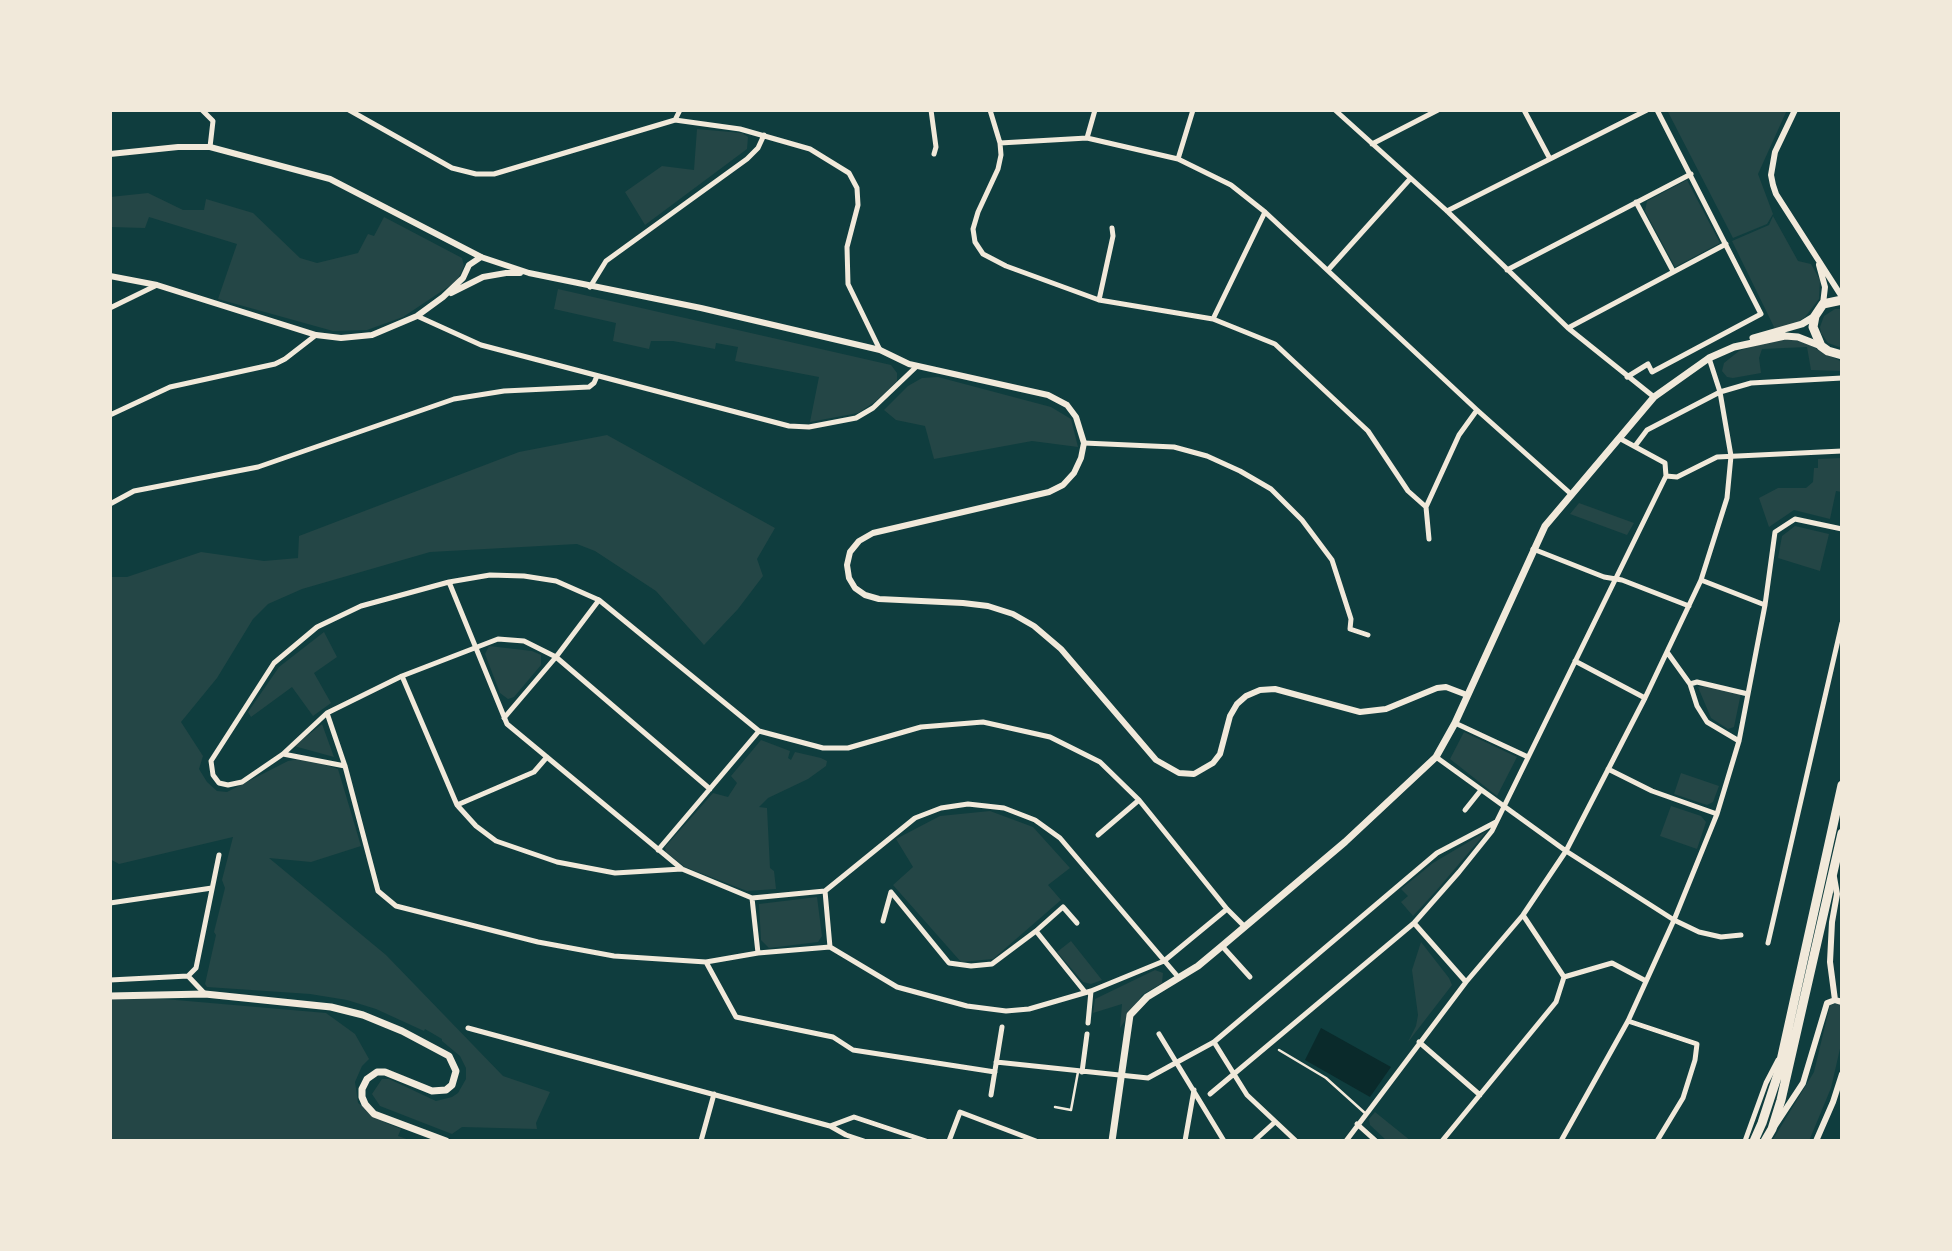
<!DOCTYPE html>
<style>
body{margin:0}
#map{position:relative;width:1952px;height:1251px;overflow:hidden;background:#0f3d3e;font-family:Helvetica,sans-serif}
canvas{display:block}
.frame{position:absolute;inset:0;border:112px solid #f1e9da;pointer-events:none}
</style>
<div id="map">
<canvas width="1952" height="1251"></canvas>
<div class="frame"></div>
</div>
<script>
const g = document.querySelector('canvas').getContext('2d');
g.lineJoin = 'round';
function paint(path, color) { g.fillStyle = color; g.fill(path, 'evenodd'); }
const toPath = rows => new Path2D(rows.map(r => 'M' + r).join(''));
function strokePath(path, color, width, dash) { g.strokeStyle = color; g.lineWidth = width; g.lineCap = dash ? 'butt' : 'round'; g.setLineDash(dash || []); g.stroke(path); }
paint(toPath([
 [1667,110,1787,110,1758,174,1773,214,1767,224,1733,238],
 [697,129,742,133,748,137,747,149,645,225,625,192,662,166,694,170],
 [1687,180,1720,243,1675,267,1645,211,1647,201],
 [148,193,183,210,204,210,206,199,253,213,300,258,317,263,358,253,368,234,374,236,384,217,462,258,464,266,457,281,403,317,367,330,333,331,218,299,237,244,149,217,145,228,110,227,110,197],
 [1773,216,1798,261,1811,264,1820,280,1819,299,1805,317,1797,323,1775,329,1732,241,1769,225],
 [558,289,891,365,897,373,897,381,876,401,858,413,810,422,819,377,735,361,738,347,716,343,715,349,673,341,651,341,649,349,613,341,616,323,554,309],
 [1835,309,1842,309,1842,346,1839,347,1828,343,1821,333,1820,327,1824,316],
 [1789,339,1804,342,1842,362,1842,371,1811,370,1807,347,1762,349,1759,358,1761,373,1733,378,1727,377,1722,371,1724,363,1739,351,1755,345],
 [938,377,1051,407,1071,419,1078,447,1032,441,934,459,925,426,896,420,884,410,908,386,922,378],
 [607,435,775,528,757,559,763,576,738,609,704,645,656,591,595,551,577,544,430,552,302,589,268,604,253,619,217,678,181,722,203,756,199,769,207,782,217,791,227,792,288,761,304,758,338,769,361,846,311,862,269,858,386,955,503,1076,550,1092,536,1123,537,1129,462,1127,452,1134,380,1106,372,1094,382,1079,389,1079,436,1101,452,1097,458,1093,466,1079,466,1068,460,1056,442,1041,442,1039,425,1029,424,1031,376,1009,347,1000,310,994,207,987,205,984,216,935,214,932,225,888,222,880,233,837,119,864,110,859,110,577,127,577,201,552,264,561,298,558,299,536,519,452],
 [1842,458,1842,492,1836,491,1830,519,1794,510,1769,527,1759,498,1778,488,1806,488,1813,482,1814,468,1818,468,1818,459],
 [1579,503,1634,523,1627,535,1570,514],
 [1795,526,1829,534,1820,571,1778,558,1782,536],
 [324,632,337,657,314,673,331,703,313,716,292,687,251,717,248,712,279,667],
 [489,646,532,651,541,655,541,665,514,697,508,699,500,693,485,654],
 [1710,686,1741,693,1734,727,1728,729,1711,718,1698,687],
 [322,724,334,757,294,746],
 [1464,732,1517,757,1497,796,1450,759],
 [761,740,790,751,788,758,791,760,795,752,821,758,827,761,826,766,808,779,768,798,759,807,767,808,770,868,774,871,776,889,747,891,685,867,666,852,665,847,713,793,728,797,737,783,731,776],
 [1681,773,1719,786,1713,802,1707,805,1674,794],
 [1671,806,1701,816,1706,822,1697,849,1660,836],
 [990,811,1033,827,1070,868,1048,885,1061,900,993,959,961,962,893,885,913,867,896,839,940,816],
 [1487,831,1436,891,1413,916,1401,902,1408,896,1401,889,1433,863],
 [817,897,822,936,818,942,769,948,761,940,759,904],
 [1071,941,1102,980,1091,984,1083,982,1057,952],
 [1421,942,1449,978,1452,985,1408,1042,1416,1026,1418,1015,1412,970],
 [1155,970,1163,973,1162,983,1142,995,1120,1028,1122,1004,1093,1013,1095,999],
 [118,995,326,1013,355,1034,369,1059,362,1066,355,1082,358,1103,386,1123,401,1129,398,1136,412,1141,110,1141,110,996],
 [1840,1003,1842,1040,1831,1088,1809,1141,1772,1141,1814,1072,1830,1005],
 [1375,1112,1411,1141,1387,1141,1370,1125,1369,1119]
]), '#244646');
paint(toPath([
 [1321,1028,1391,1067,1370,1097,1305,1060]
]), '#0a2a2b');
strokePath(toPath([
 [1279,1050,1326,1078,1366,1114],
 [1055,1107,1071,1110,1078,1072]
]), '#f1e9da', 2.5);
strokePath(toPath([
 [202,110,213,121,210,147],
 [349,110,452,168,476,174,494,174,675,120,740,129,810,149,849,173,857,188,858,205,847,247,848,284,880,350],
 [931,110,936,147,934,154],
 [990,110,1000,143,1001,155,998,169,978,212,973,229,975,242,983,254,1006,266,1099,300,1213,319,1275,344,1368,431,1408,491,1426,507,1429,539],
 [1335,110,1447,211,1568,328,1654,397],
 [1524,110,1550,159],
 [675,120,680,110],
 [1087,138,1095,110],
 [1000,143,1087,138,1178,159,1231,185,1265,212,1477,410,1571,494],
 [1372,144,1438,110],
 [1178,159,1193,110],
 [1636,202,1673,271],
 [1447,211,1647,110],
 [1328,270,1410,179],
 [1507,270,1691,174],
 [590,287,606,261,747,159,758,148,764,135],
 [1099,300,1113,236,1112,228],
 [110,308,157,285],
 [417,316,481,345,789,426,809,427,856,418,873,408,917,366],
 [1213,319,1265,212],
 [1568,328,1726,244],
 [1627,377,1648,364,1652,372,1761,314,1657,110],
 [110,415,170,387,275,364,285,359,316,335],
 [1084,443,1174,447,1207,456,1240,471,1271,489,1302,520,1332,560,1351,619,1350,629,1368,635],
 [1635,446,1647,430,1720,392,1751,383,1842,378],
 [1666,476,1677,477,1717,457,1842,451],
 [110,504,134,491,258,467,454,399,504,391,589,387,594,383,597,376],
 [1426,507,1459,435,1477,410],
 [1533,549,1604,577,1622,580,1689,606],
 [1701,580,1765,605],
 [449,582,507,724,682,869],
 [1667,652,1690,684,1697,706,1707,722,1739,741],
 [1575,661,1645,698],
 [402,676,457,805,476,826,496,841,557,862,615,873,682,869,752,898,825,891],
 [1690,684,1697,682,1748,694],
 [327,713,345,766,378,891,396,906,538,942,614,956,706,962,758,953,830,947],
 [504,718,556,657,599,600],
 [1455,723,1528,757],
 [283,754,345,766],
 [1436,757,1566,851,1674,920,1699,932,1721,937,1741,935],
 [1608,769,1652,791,1717,814],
 [710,789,556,657,524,641,498,639,402,676,327,713,283,754,242,782,228,785,219,783,213,775,211,761,274,663,317,627,361,606,449,582,490,575,524,576,556,581,599,600,759,731,823,748,848,748,921,727,983,722,1050,737,1100,762,1139,800,1227,909,1244,926],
 [457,805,534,772,547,757],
 [1465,810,1481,790],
 [1098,835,1139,800],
 [658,850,759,731],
 [825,891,915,818,941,808,968,804,1004,808,1035,820,1060,838,1179,978],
 [825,891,830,947],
 [752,898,758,953],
 [110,903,212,888],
 [883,921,891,892,949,963,971,966,992,964,1036,931,1085,992],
 [1414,923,1466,982],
 [1036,931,1063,907,1077,923],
 [1768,943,1842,623],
 [1222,946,1250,977],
 [830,947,897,987,967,1006,1006,1011,1029,1009,1091,991,1164,961,1227,909],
 [706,962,736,1017,833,1037,853,1050,995,1072],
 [1564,977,1612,963,1646,981],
 [110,980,188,976],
 [205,994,188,976,196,968,219,855],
 [1628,1021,1697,1044,1695,1060,1683,1098,1657,1141],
 [1088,1023,1091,991],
 [468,1028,830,1126,854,1117,926,1141],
 [1159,1034,1224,1141],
 [1214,1042,1247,1095,1296,1141],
 [1419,1042,1480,1095],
 [996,1062,1148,1078,1214,1042,1437,853,1496,822],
 [1082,1072,1087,1034],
 [1210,1094,1414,923,1459,872,1492,831,1666,476,1665,463,1619,438],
 [991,1095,1002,1027],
 [1357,1124,1376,1141],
 [830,1126,846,1135,864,1141],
 [701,1141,714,1094],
 [949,1141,960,1112,1036,1141],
 [1185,1141,1194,1090],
 [1254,1141,1275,1122],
 [1346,1141,1466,982,1523,915,1566,851,1645,698,1701,580,1727,498,1731,456,1720,392,1709,358],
 [1442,1141,1556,1002,1564,977,1523,915],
 [1561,1141,1628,1021,1674,920,1717,814,1739,741,1765,605,1775,532,1795,519,1842,529],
 [1745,1141,1766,1083,1778,1060]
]), '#f1e9da', 5);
strokePath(toPath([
 [1795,110,1775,152,1771,175,1773,185,1776,194,1842,297],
 [110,154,178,147,210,147,330,179,481,257,529,273,701,308,880,350,909,364,1048,395,1067,405,1076,417,1084,443,1081,458,1074,473,1063,485,1049,492,873,533,859,541,850,552,847,565,849,578,855,588,865,595,879,599,963,603,988,606,1013,614,1034,626,1061,649,1156,760,1179,773,1194,774,1213,763,1220,754,1230,716,1237,704,1246,696,1260,690,1275,689,1360,712,1386,709,1437,688,1446,687,1467,695],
 [1819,265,1825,287,1823,304],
 [110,276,157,285,316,335,341,338,372,335,417,316,443,297,463,278,469,265,481,257],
 [451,293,483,277,506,273,520,273],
 [1834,877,1837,894,1832,922,1830,962,1835,1000],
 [1774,1127,1803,1083,1827,1003,1835,1000,1842,1002],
 [1816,1141,1833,1102,1842,1074]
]), '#f1e9da', 6);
strokePath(toPath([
 [1753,338,1802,324,1815,316],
 [110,996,205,994,331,1007,363,1015,402,1031,449,1056,456,1071,452,1085,446,1090,432,1091,385,1072,377,1072,367,1079,362,1089,362,1097,365,1104,374,1114,446,1141],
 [1112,1141,1130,1015,1147,997,1198,966,1222,946,1345,842,1436,757,1455,723,1545,526,1654,397,1709,358,1734,347,1785,336,1798,337,1821,346]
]), '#f1e9da', 7);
strokePath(toPath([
 [1842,300,1823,304,1815,316,1813,327,1821,346,1828,351,1842,355],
 [1754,1141,1762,1123,1778,1074,1842,785],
 [1765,1141,1772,1129,1781,1100,1842,833]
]), '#f1e9da', 9);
</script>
